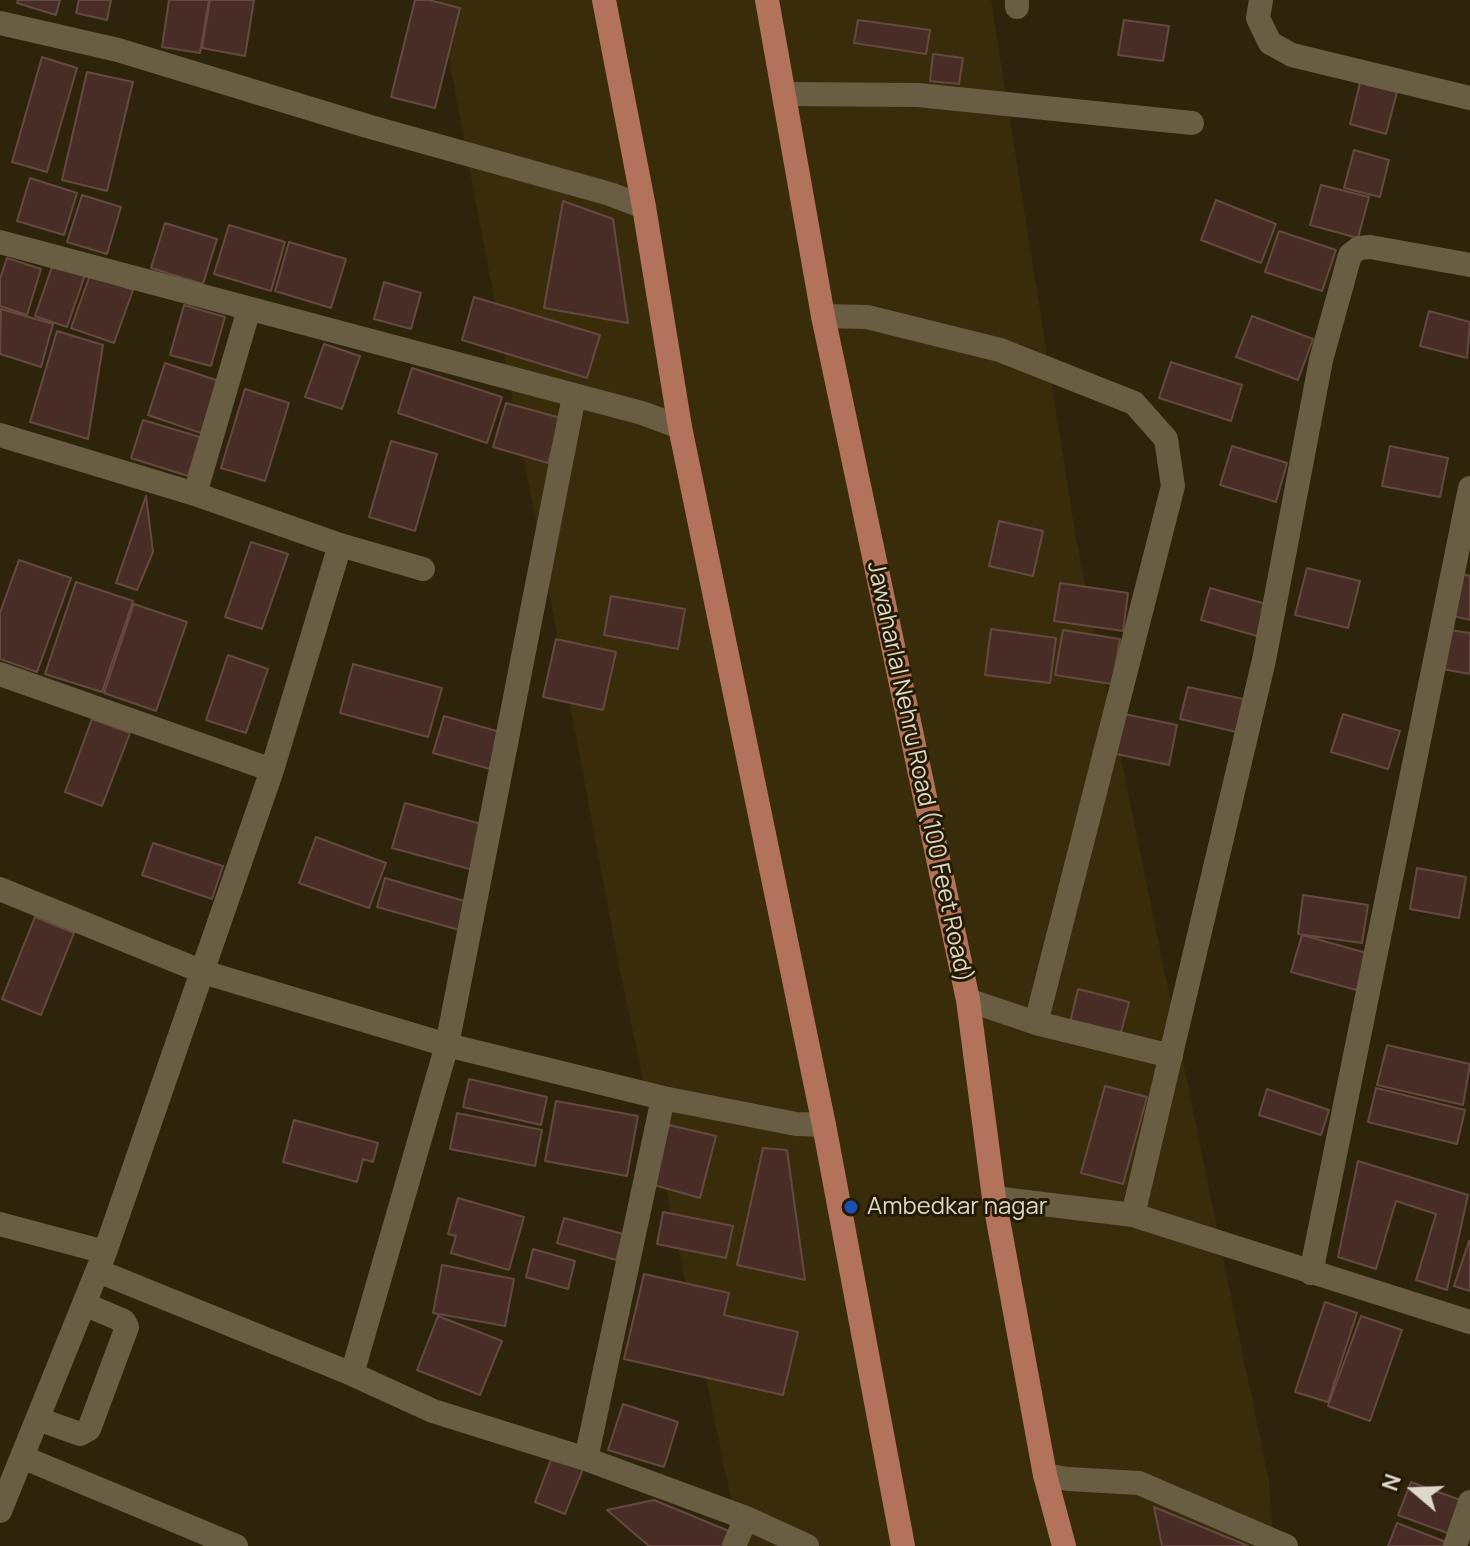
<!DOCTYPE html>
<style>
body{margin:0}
#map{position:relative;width:1470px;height:1546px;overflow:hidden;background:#2d240b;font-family:Manrope,sans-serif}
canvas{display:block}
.north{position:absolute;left:1374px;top:1450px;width:80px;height:80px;-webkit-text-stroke:6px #241a02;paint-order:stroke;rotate:289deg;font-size:22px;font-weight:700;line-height:32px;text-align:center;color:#ddd8c9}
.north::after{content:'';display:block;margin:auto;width:28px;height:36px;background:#ddd8c9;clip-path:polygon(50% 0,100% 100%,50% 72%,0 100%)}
</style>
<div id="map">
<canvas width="1470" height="1546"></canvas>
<div class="north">N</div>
</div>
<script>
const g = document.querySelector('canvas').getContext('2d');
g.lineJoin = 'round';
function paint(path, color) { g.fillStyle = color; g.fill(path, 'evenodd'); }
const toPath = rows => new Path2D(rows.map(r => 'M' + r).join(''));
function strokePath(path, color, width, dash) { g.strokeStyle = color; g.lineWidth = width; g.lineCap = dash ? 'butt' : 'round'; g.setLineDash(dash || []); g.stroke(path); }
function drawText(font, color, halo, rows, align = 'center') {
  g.font = font + ' Manrope,sans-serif'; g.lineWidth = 6; g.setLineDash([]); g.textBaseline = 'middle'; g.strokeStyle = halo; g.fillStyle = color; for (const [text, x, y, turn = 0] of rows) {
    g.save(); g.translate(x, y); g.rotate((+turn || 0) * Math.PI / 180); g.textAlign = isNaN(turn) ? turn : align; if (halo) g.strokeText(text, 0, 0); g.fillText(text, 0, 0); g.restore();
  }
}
paint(toPath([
 [438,0,991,0,1076,538,1269,1482,1274,1546,741,1546,618,961]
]), '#392c0b');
const building = toPath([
 [18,0,60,0,56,15,17,3,18,0],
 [79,0,111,0,107,20,76,13,79,0],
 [169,0,209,0,200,53,162,47,169,0],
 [210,0,254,0,245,56,202,48,210,0],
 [415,0,429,0,460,8,435,108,391,97,415,0],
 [858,20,930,30,926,54,854,43,858,20],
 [1124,20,1169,26,1163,61,1118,55,1124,20],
 [933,54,963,58,959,84,930,81,933,54],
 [42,57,77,68,47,172,12,162,42,57],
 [87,72,133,82,107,191,62,180,87,72],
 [1360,83,1397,92,1386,134,1350,124,1360,83],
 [1354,150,1389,160,1380,197,1344,188,1354,150],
 [30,178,77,193,64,235,17,221,30,178],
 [1321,185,1369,197,1358,238,1310,225,1321,185],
 [82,195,121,207,107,254,67,242,82,195],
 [1216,200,1276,224,1261,263,1201,240,1216,200],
 [563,201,613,219,628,323,544,308,563,201],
 [165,223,217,239,203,284,151,268,165,223],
 [229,225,285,242,271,291,214,274,229,225],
 [1279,231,1336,250,1322,291,1265,272,1279,231],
 [289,242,346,259,331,308,275,291,289,242],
 [7,258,41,269,27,315,0,306,0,279,7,258],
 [53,264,85,275,67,327,35,316,53,264],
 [90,275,133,290,114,343,71,328,90,275],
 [384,282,421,293,411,329,374,319,384,282],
 [474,297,600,335,587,378,462,340,474,297],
 [184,305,225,317,211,366,170,355,184,305],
 [1,309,53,324,41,367,0,354,1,309],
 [1429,311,1470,322,1467,358,1420,346,1429,311],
 [1252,316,1313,339,1298,380,1236,357,1252,316],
 [57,331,103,345,88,439,30,422,57,331],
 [324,344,360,356,342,409,305,397,324,344],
 [1171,362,1242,385,1231,421,1159,398,1171,362],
 [165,363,219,381,201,433,148,415,165,363],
 [412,368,502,397,487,443,398,413,412,368],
 [245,389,289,403,265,481,221,468,245,389],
 [506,403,561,418,548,463,493,447,506,403],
 [143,420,200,437,188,476,131,458,143,420],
 [391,441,437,454,415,531,369,517,391,441],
 [1232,446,1287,463,1276,502,1220,485,1232,446],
 [1390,446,1448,458,1440,497,1382,486,1390,446],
 [146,496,153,552,137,590,116,583,146,496],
 [999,521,1043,531,1033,576,989,566,999,521],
 [251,542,288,554,262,629,225,617,251,542],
 [19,560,71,578,37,672,0,659,0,613,19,560],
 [1307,568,1360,581,1348,628,1295,615,1307,568],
 [1460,573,1470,576,1470,620,1449,615,1460,573],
 [76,582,133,601,102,692,45,674,76,582],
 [1060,583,1128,593,1123,631,1054,621,1060,583],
 [1210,588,1266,604,1257,636,1201,620,1210,588],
 [611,596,685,609,678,649,604,635,611,596],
 [134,604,187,622,156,711,104,693,134,604],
 [991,629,1056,638,1050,683,985,675,991,629],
 [1443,629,1470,633,1470,674,1437,668,1443,629],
 [1063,630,1120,639,1112,684,1055,675,1063,630],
 [556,639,616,652,603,710,543,697,556,639],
 [228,655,268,669,246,733,206,720,228,655],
 [353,664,442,688,428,737,340,713,353,664],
 [1188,687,1248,700,1241,733,1180,719,1188,687],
 [1124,714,1177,725,1169,765,1116,754,1124,714],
 [1343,714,1400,731,1388,769,1331,752,1343,714],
 [444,716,500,732,490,769,433,753,444,716],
 [92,719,130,733,102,806,65,792,92,719],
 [405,803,485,825,473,870,392,848,405,803],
 [316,837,386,863,369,908,299,883,316,837],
 [153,843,223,866,212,899,142,875,153,843],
 [1417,868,1466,877,1459,918,1410,909,1417,868],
 [385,878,471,903,463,931,377,907,385,878],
 [1303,895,1368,905,1362,943,1298,934,1303,895],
 [35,917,74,933,41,1015,2,999,35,917],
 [1302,935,1370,954,1360,991,1291,972,1302,935],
 [1078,989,1129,1002,1120,1036,1070,1023,1078,989],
 [1387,1045,1470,1064,1463,1105,1377,1085,1387,1045],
 [469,1079,547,1097,541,1125,463,1107,469,1079],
 [1105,1086,1147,1097,1123,1184,1081,1173,1105,1086],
 [1376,1088,1465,1110,1457,1144,1368,1122,1376,1088],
 [1267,1089,1329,1110,1321,1135,1259,1115,1267,1089],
 [556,1101,638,1116,627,1176,545,1161,556,1101],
 [457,1113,542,1130,535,1166,450,1149,457,1113],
 [294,1120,378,1143,373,1162,363,1159,357,1182,283,1162,294,1120],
 [669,1125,716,1136,700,1198,654,1185,669,1125],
 [763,1148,787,1150,805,1280,737,1265,763,1148],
 [1358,1161,1468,1195,1447,1290,1416,1280,1436,1214,1396,1201,1376,1269,1338,1257,1358,1161],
 [458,1198,524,1217,509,1270,451,1253,456,1236,448,1234,458,1198],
 [663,1212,733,1226,726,1258,657,1244,663,1212],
 [564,1218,623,1234,616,1260,557,1243,564,1218],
 [1469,1241,1470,1241,1470,1291,1454,1286,1469,1241],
 [533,1249,575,1261,568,1289,526,1277,533,1249],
 [442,1265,514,1279,505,1326,433,1313,442,1265],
 [644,1274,729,1293,724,1315,798,1332,783,1395,624,1359,644,1274],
 [1325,1302,1357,1313,1328,1402,1295,1392,1325,1302],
 [438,1316,502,1341,480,1395,417,1370,438,1316],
 [1361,1316,1402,1330,1370,1421,1328,1406,1361,1316],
 [623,1404,678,1422,664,1467,608,1450,623,1404],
 [552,1457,583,1469,565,1514,535,1502,552,1457],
 [1411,1482,1463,1501,1450,1534,1398,1515,1411,1482],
 [654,1500,736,1534,731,1546,649,1546,607,1510,654,1500],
 [1154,1507,1248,1546,1162,1546,1154,1507],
 [1397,1523,1446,1542,1444,1546,1388,1546,1397,1523]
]);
paint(building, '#482d26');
strokePath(building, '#654941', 2);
strokePath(toPath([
 [1261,0,1258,18,1270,43,1292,55,1470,98],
 [1017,7,1017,0],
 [0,23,118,50,367,126,610,194,644,207],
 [786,94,918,95,1192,123],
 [0,242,642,413,680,427],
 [823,316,867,317,1000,350,1134,403,1166,439,1173,486,1036,1023,1171,1056],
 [0,435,195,494,340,545,272,770,105,1252,0,1511],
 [195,494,249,309],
 [340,545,423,569],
 [0,674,272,770],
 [0,889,203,972,447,1045,663,1098,796,1124,824,1125],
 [968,1000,1036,1023],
 [994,1198,1133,1215,1470,1322],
 [1133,1215,1264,660,1321,360,1350,255,1359,248,1370,247,1470,265],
 [0,1224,105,1252],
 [98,1271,352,1374,433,1411,586,1459,746,1518,807,1546],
 [1311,1273,1470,488],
 [352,1374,447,1045,574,396],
 [38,1419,80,1434,89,1429,127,1327,124,1321,84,1304],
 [22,1457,236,1546],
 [586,1459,663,1098],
 [1045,1475,1068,1479,1139,1483,1286,1546],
 [734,1546,746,1518],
 [1455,1546,1470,1502]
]), '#695e44', 24);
strokePath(toPath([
 [604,0,644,207,680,427,824,1125,903,1546],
 [767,0,823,316,968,1000,994,1198,1045,1475,1064,1546]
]), '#b3725a', 24);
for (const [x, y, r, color] of [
 [851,1207,8,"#1a4fb4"]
]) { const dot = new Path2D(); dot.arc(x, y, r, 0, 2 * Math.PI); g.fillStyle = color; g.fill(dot); strokePath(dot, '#241a02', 3); }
drawText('24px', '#ddd8c9', '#241a02', [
 ["Jawaharlal Nehru Road (100 Feet Road)",919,772,78]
]);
drawText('24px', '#ddd8c9', '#241a02', [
 ["Ambedkar nagar",867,1207]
], 'left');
</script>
